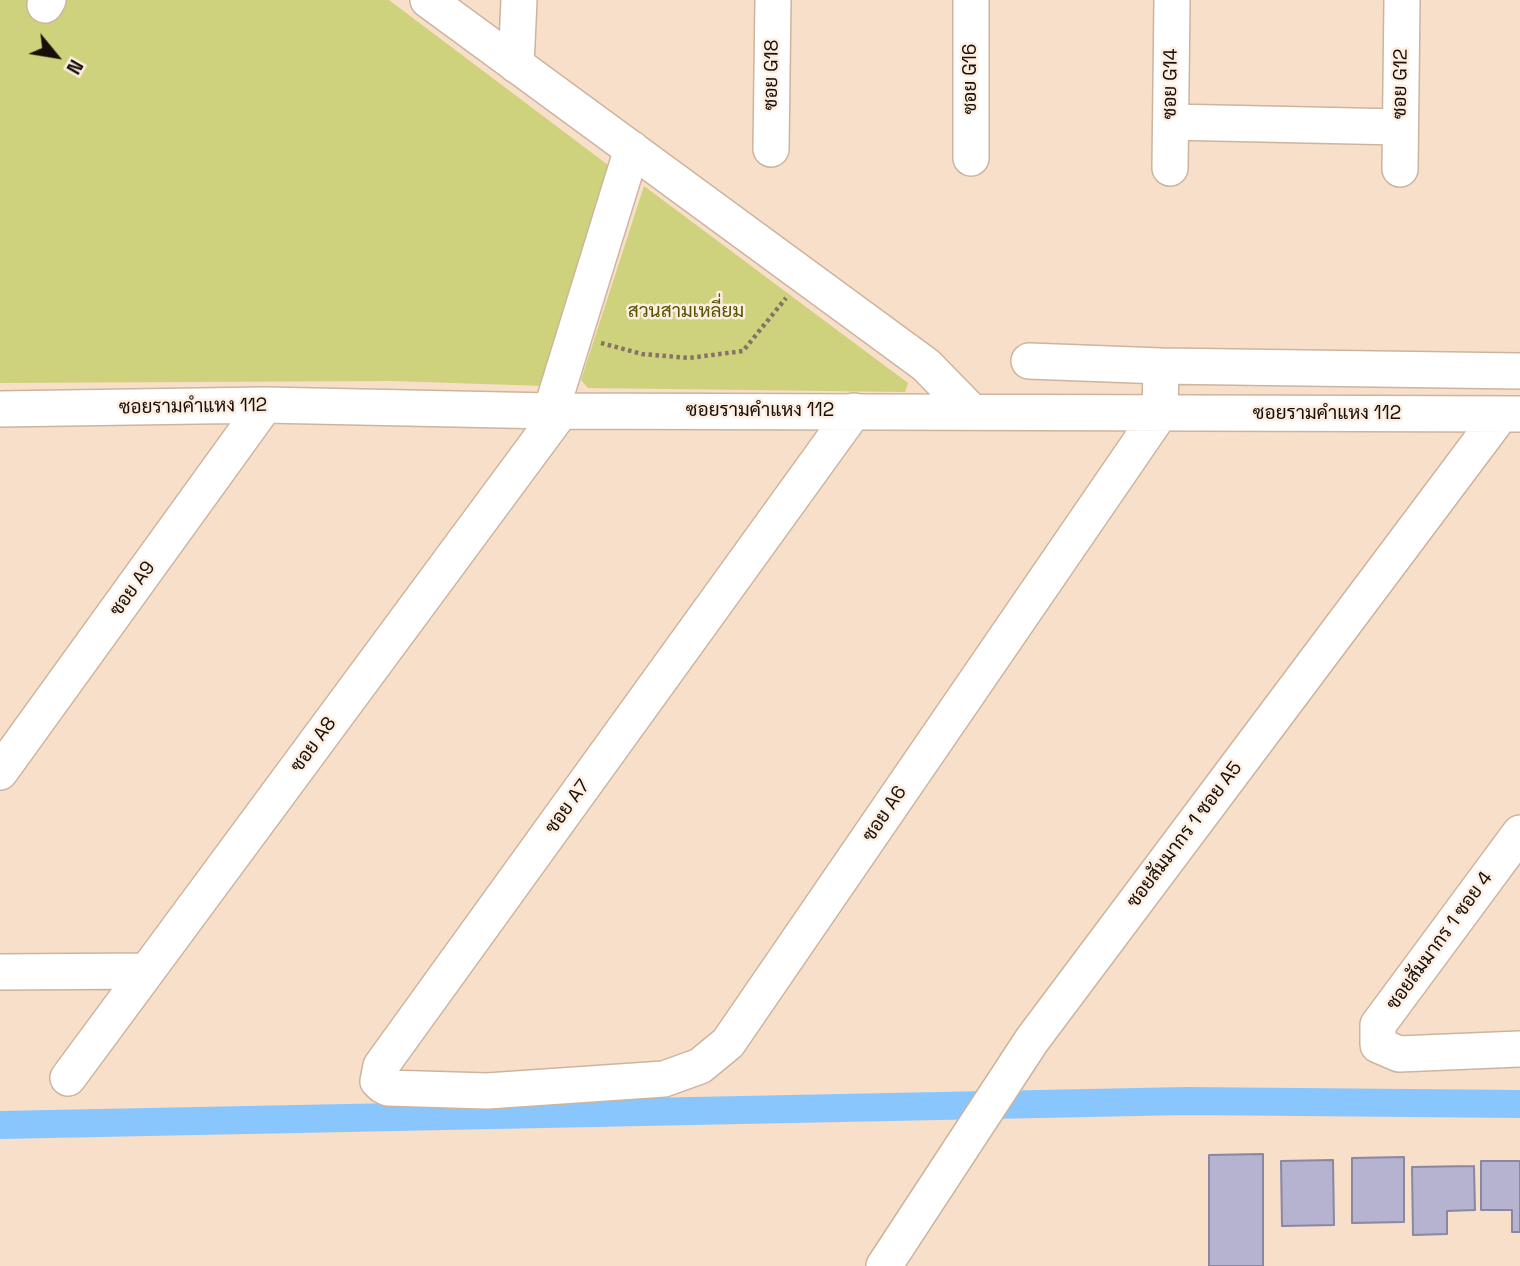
<!DOCTYPE html>
<meta charset="utf-8">
<style>
body{margin:0}
#map{position:relative;width:1520px;height:1266px;overflow:hidden;background:#f8dfc9;font-family:"Space Grotesk",sans-serif}
canvas{display:block}
.north{position:absolute;left:21px;top:21px;width:70px;height:70px;-webkit-text-stroke:5px #fdeee1;paint-order:stroke;rotate:120deg;font-size:19px;font-weight:700;line-height:28px;text-align:center;color:#170f08}
.north::after{content:'';display:block;margin:auto;width:24px;height:32px;background:#170f08;clip-path:polygon(50% 0,100% 100%,50% 72%,0 100%)}
</style>
<div id="map">
<canvas width="1520" height="1266"></canvas>
<div class="north">N</div>
</div>
<script>
const g = document.querySelector('canvas').getContext('2d');
g.lineJoin = 'round';
function paint(path, color) { g.fillStyle = color; g.fill(path, 'evenodd'); }
const toPath = rows => new Path2D(rows.map(r => 'M' + r).join(''));
function strokePath(path, color, width, dash) { g.strokeStyle = color; g.lineWidth = width; g.lineCap = dash ? 'butt' : 'round'; g.setLineDash(dash || []); g.stroke(path); }
function drawText(font, color, halo, rows, align = 'center') {
  g.font = font + ' "Space Grotesk",Sarabun,sans-serif'; g.lineWidth = 5; g.setLineDash([]); g.textBaseline = 'middle'; g.strokeStyle = halo; g.fillStyle = color; for (const [text, x, y, turn = 0] of rows) {
    g.save(); g.translate(x, y); g.rotate((+turn || 0) * Math.PI / 180); g.textAlign = isNaN(turn) ? turn : align; if (halo) g.strokeText(text, 0, 0); g.fillText(text, 0, 0); g.restore();
  }
}
paint(toPath([
 [0,0,389,0,612,168,545,386,391,381,0,383],
 [644,186,908,383,905,392,588,388,581,380]
]), '#ced27c');
strokePath(toPath([
 [0,1125,1187,1101,1520,1104]
]), '#89c6fe', 28);
const building = toPath([
 [1263,1154,1263,1266,1209,1266,1209,1155,1263,1154],
 [1404,1157,1404,1222,1352,1223,1352,1158,1404,1157],
 [1333,1160,1334,1225,1282,1226,1281,1161,1333,1160],
 [1481,1161,1520,1161,1520,1232,1512,1232,1512,1210,1481,1210,1481,1161],
 [1474,1166,1475,1210,1447,1211,1447,1234,1413,1235,1412,1167,1474,1166]
]);
paint(building, '#b5b3d0');
strokePath(building, '#8987a2', 2);
const minor = toPath([
 [428,0,926,365,971,411],
 [971,0,971,158],
 [45,5,48,0],
 [516,65,519,0],
 [1171,122,1400,127],
 [771,149,773,0],
 [1170,168,1172,0],
 [1400,169,1402,0],
 [1029,361,1161,366,1520,371],
 [0,409,265,405,551,411,1520,414],
 [551,411,632,149],
 [854,411,381,1066,378,1081,382,1085,388,1088,487,1091,664,1079,700,1066,728,1043,1160,413,1161,366],
 [0,772,265,405],
 [1520,833,1378,1025,1378,1045,1399,1054,1520,1049],
 [0,972,147,971],
 [68,1078,561,411],
 [884,1266,1032,1040,1501,414]
]);
strokePath(minor, '#ccb49f', 38);
strokePath(toPath([
 [601,343,642,354,689,358,743,351,786,298]
]), '#847466', 4.5, [3.5, 3.5]);
strokePath(minor, '#fff', 35);
drawText('19px', '#170f08', '#fdeee1', [
 ["ซอย G18",772,75,-89],
 ["ซอย G16",971,79,-90],
 ["ซอย G14",1171,84,-89],
 ["ซอย G12",1401,84,-89],
 ["ซอยรามคำแหง 112",193,407,-1],
 ["ซอยรามคำแหง 112",760,411],
 ["ซอยรามคำแหง 112",1327,414],
 ["ซอย A9",133,589,-54],
 ["ซอย A8",314,745,-54],
 ["ซอย A7",568,807,-54],
 ["ซอย A6",885,814,-56],
 ["ซอยสัมมากร 1 ซอย A5",1185,835,-53],
 ["ซอยสัมมากร 1 ซอย 4",1440,941,-54]
]);
drawText('19px', '#545502', '#fdeee1', [
 ["สวนสามเหลี่ยม",686,312]
]);
</script>
